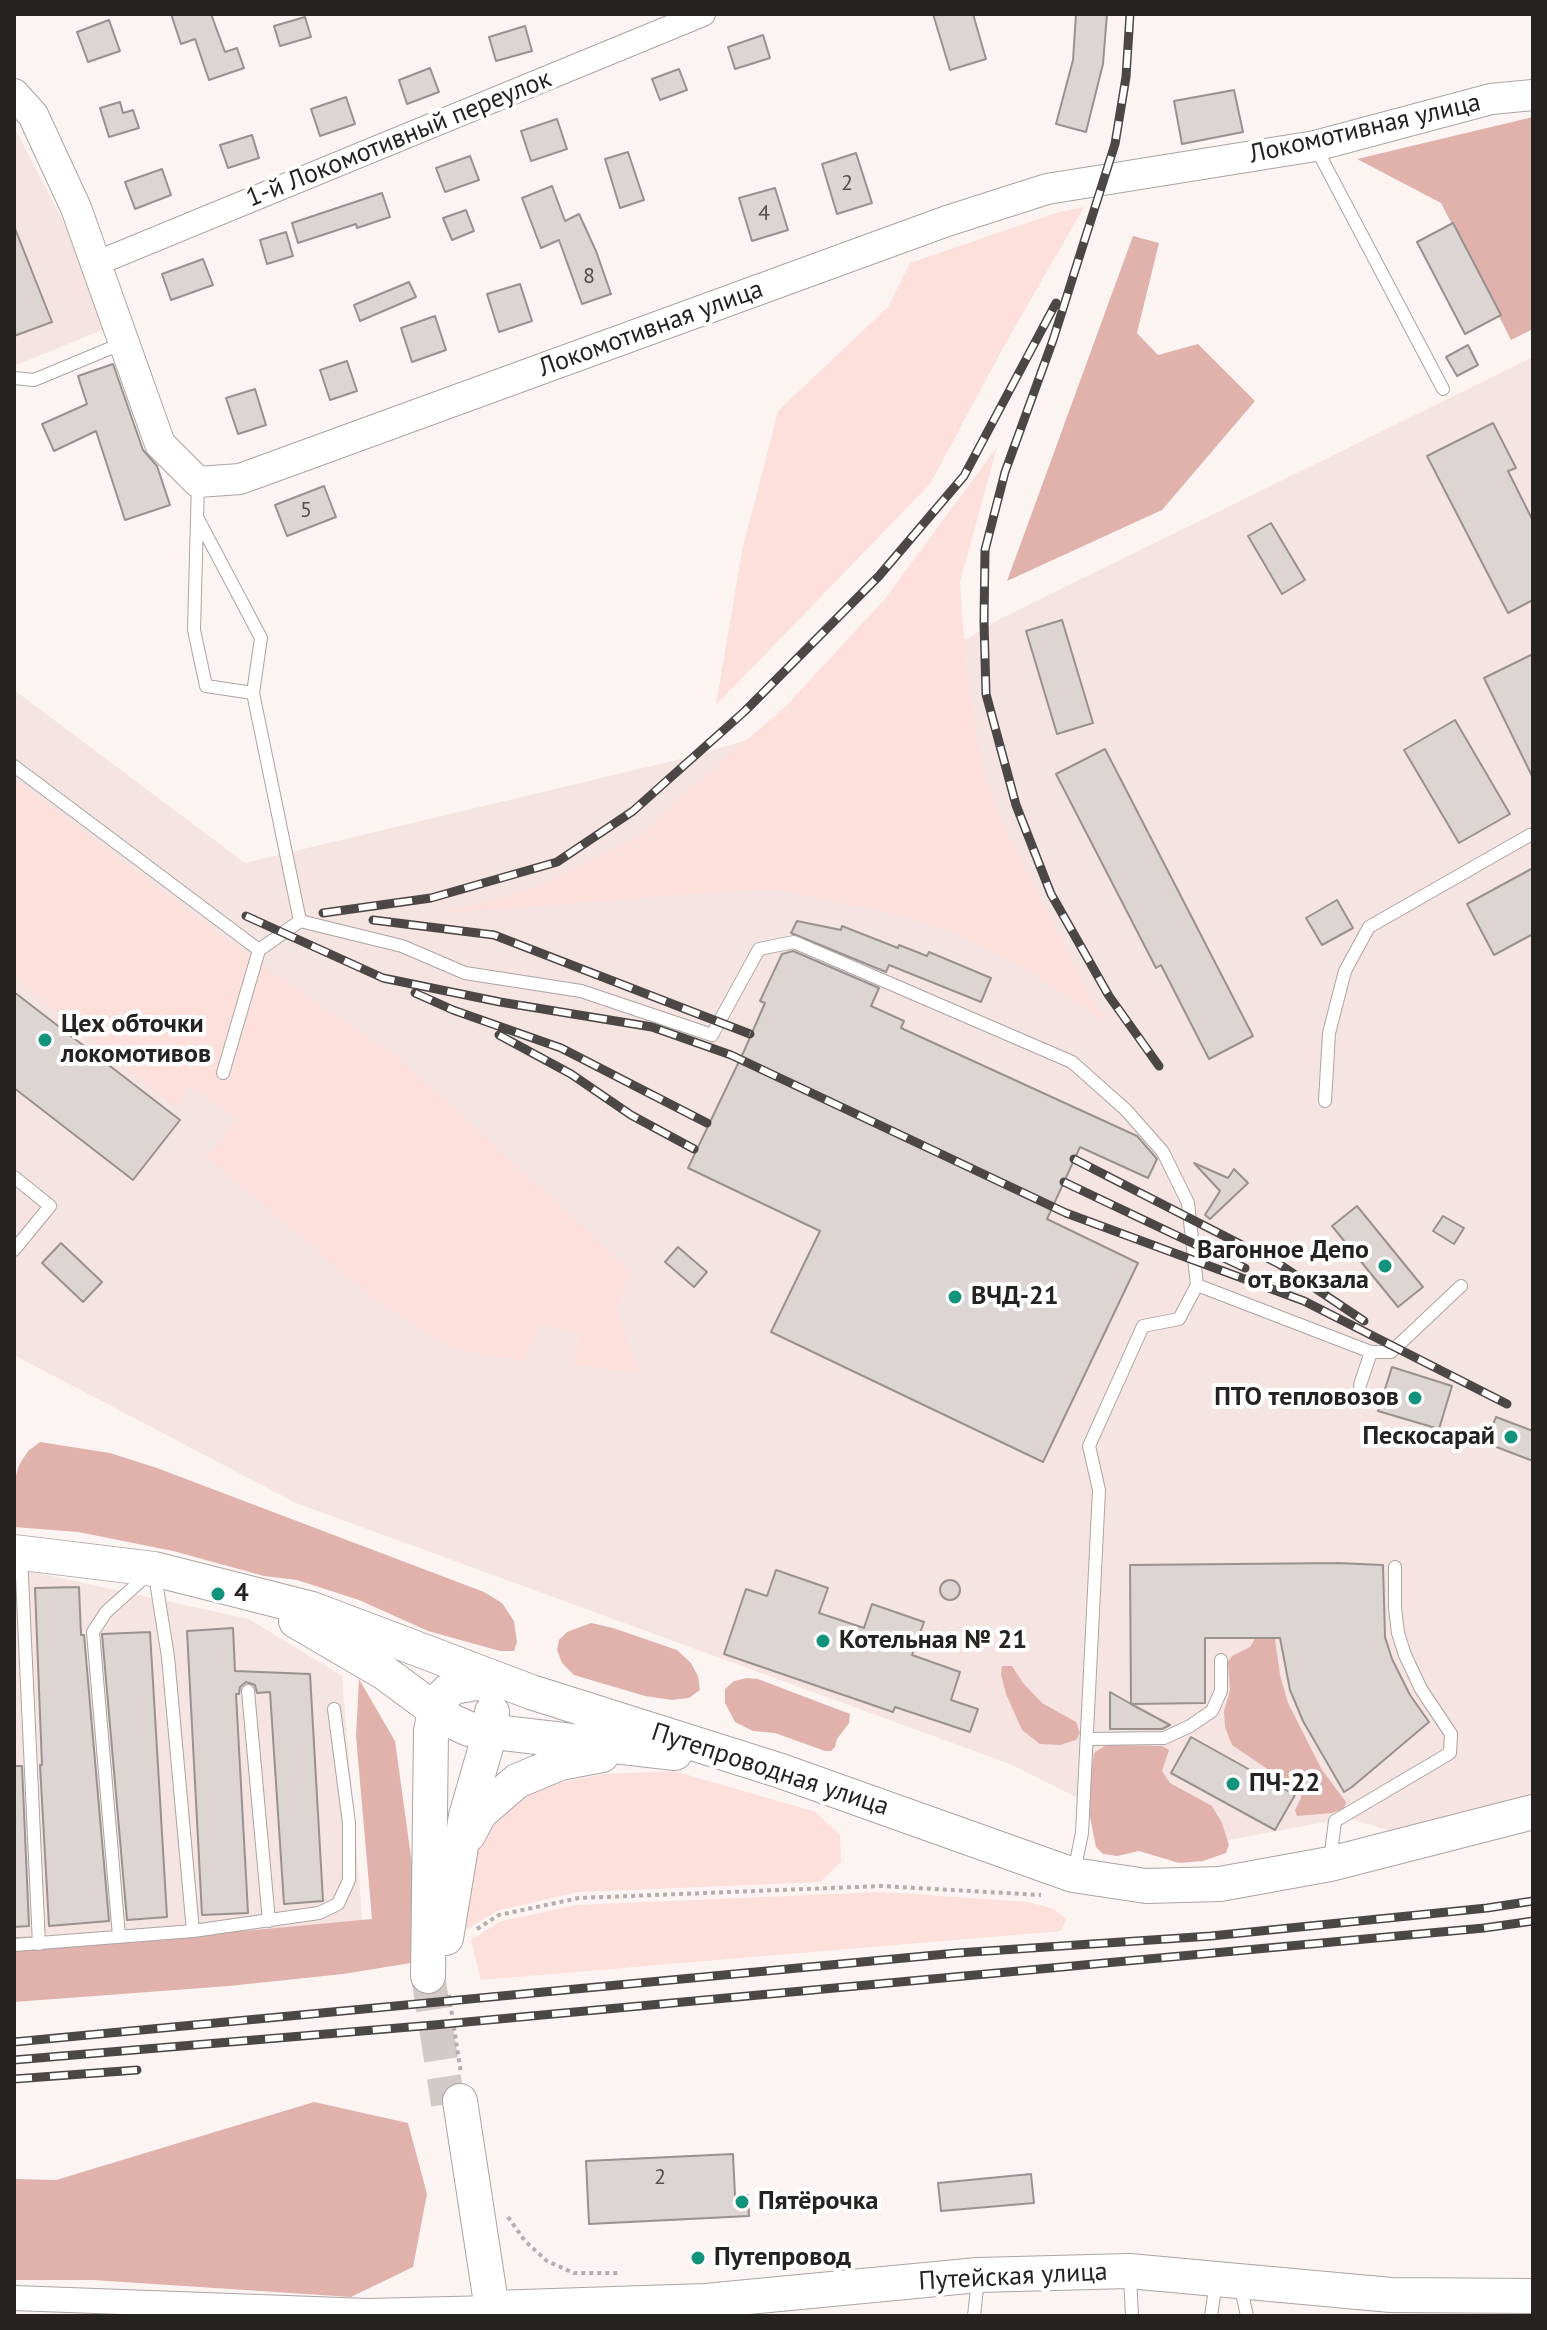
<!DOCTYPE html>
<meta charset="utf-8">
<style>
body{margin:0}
#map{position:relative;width:1547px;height:2330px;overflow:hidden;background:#fcf4f3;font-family:"PT Sans",sans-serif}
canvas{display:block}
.frame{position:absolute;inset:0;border:16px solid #252221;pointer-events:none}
</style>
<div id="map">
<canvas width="1547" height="2330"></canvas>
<div class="frame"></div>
</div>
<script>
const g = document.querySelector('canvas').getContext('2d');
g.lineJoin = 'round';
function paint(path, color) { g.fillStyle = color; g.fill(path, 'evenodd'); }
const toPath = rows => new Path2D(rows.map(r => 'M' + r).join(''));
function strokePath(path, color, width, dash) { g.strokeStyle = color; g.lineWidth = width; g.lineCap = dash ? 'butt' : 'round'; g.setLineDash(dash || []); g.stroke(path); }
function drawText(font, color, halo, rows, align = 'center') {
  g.font = font + ' "PT Sans",sans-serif'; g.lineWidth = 8; g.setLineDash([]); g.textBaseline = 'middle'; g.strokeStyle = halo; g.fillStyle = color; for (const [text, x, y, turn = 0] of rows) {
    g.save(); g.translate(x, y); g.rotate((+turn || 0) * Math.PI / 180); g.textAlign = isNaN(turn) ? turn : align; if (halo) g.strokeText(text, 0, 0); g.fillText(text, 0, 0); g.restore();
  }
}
paint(toPath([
 [14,127,63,221,107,328,14,366],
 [1533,357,1533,1796,1398,1833,1347,1818,1180,1849,1010,1764,296,1503,14,1355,14,690,245,863,689,757,842,712,1002,618],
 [14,1570,24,1570,249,1619,342,1676,363,1928,14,1937]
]), '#f5e4e2');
paint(toPath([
 [1084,207,1003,348,930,484,716,705,742,551,778,411,888,307,910,263,1056,213],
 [997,447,960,582,967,681,984,779,1009,839,1088,995,1108,1024,1029,970,952,931,885,912,780,890,749,890,441,913,536,888,647,832,688,791,786,706,884,600],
 [14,779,241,951,401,1060,630,1271,616,1308,638,1373,573,1365,582,1334,539,1323,524,1361,452,1349,372,1297,207,1156,239,1120,190,1085,176,1106,14,977],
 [674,1771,816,1812,840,1835,841,1862,820,1882,579,1892,499,1910,467,1929,463,1915,476,1842,504,1806,543,1786,604,1774],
 [882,1892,1029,1902,1054,1909,1066,1919,1061,1931,481,1980,471,1940,501,1921,577,1905]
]), '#fddfdb');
paint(toPath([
 [1533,117,1533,329,1511,340,1441,203,1357,159],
 [1133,236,1159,243,1137,333,1158,355,1198,344,1255,401,1162,510,1007,581],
 [40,1442,110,1453,157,1468,484,1592,502,1603,514,1621,517,1642,514,1651,500,1651,428,1631,359,1600,297,1580,264,1576,173,1551,78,1532,14,1527,14,1483,19,1465,28,1451],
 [591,1623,613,1628,677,1650,691,1663,698,1676,700,1690,689,1698,672,1700,645,1696,574,1675,562,1663,557,1650,559,1640,567,1632],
 [1271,1632,1275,1639,1280,1675,1288,1703,1322,1770,1346,1802,1344,1809,1331,1813,1297,1816,1295,1810,1301,1798,1300,1791,1232,1745,1225,1727,1224,1711,1230,1690,1228,1662,1232,1656,1250,1647,1256,1637],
 [1002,1666,1012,1666,1023,1683,1042,1703,1076,1722,1080,1733,1076,1740,1060,1745,1040,1744,1022,1730,1006,1694,1001,1674],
 [747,1678,758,1679,850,1714,849,1723,837,1739,835,1747,831,1751,825,1751,775,1733,753,1731,735,1722,725,1703,725,1689,734,1681],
 [359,1679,395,1741,417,1900,417,1962,343,1974,229,1986,14,2002,14,1937,244,1931,372,1919,356,1736],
 [1106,1745,1162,1746,1169,1750,1162,1771,1170,1783,1212,1806,1222,1823,1229,1845,1226,1853,1203,1861,1179,1863,1139,1851,1117,1856,1103,1854,1096,1847,1089,1812,1090,1781,1094,1753],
 [314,2102,408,2123,427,2194,413,2267,351,2297,93,2280,14,2280,14,2179,56,2180]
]), '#e1b2ac');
const building = toPath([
 [171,14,211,14,225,52,237,48,244,68,209,80,195,39,181,44,171,14],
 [933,14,973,14,986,59,950,70,933,14],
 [1076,14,1107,14,1103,64,1086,132,1056,124,1073,60,1076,14],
 [305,17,311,37,280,46,274,26,305,17],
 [109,20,120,51,88,62,77,32,109,20],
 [525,26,532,51,496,61,489,37,525,26],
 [763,35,770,58,735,69,728,47,763,35],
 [430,68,439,92,407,104,399,80,430,68],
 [679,69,687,90,660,100,652,79,679,69],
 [1234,90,1243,132,1182,144,1174,101,1234,90],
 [346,97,355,124,320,136,311,109,346,97],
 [120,102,123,113,133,110,139,128,109,137,100,108,120,102],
 [557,119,567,149,531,161,521,131,557,119],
 [252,135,259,158,228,168,220,145,252,135],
 [628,152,644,200,620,208,605,159,628,152],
 [856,153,872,203,837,214,822,164,856,153],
 [470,156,479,180,445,192,436,168,470,156],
 [162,169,171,195,135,209,125,182,162,169],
 [552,186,565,221,579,214,596,251,611,294,582,304,559,240,541,248,522,198,552,186],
 [775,188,788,230,752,241,739,198,775,188],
 [382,193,390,217,357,228,356,224,298,243,292,223,382,193],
 [466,210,474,231,452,240,443,218,466,210],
 [1453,223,1501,315,1465,334,1417,242,1453,223],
 [14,226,52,322,14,336,14,226],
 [286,232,293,256,267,264,260,240,286,232],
 [203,259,213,285,171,300,162,274,203,259],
 [409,282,416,297,360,321,354,305,409,282],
 [520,284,532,321,499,332,487,294,520,284],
 [435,316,446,350,412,362,401,328,435,316],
 [1468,345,1478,365,1457,376,1446,357,1468,345],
 [347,361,357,391,330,400,320,370,347,361],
 [113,364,143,450,157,466,170,505,125,520,96,431,54,451,42,424,87,404,78,376,113,364],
 [255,389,266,425,238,434,226,398,255,389],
 [1493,423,1516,468,1508,471,1533,521,1533,600,1508,613,1427,456,1493,423],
 [324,486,336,517,287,536,275,505,324,486],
 [1271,523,1305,580,1282,594,1248,536,1271,523],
 [1062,620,1093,723,1057,734,1026,631,1062,620],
 [1533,654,1533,778,1484,678,1533,654],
 [1455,720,1510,814,1459,843,1404,750,1455,720],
 [1105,749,1253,1036,1209,1059,1161,965,1156,968,1056,774,1105,749],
 [1533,868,1533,934,1494,955,1467,904,1533,868],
 [1337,900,1353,928,1322,945,1306,918,1337,900],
 [797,921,841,930,842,926,898,948,899,945,927,956,929,952,991,978,981,1002,889,965,886,972,791,933,797,921],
 [793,951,879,988,871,1006,904,1021,901,1028,1137,1136,1157,1159,1148,1178,1080,1147,1047,1219,1138,1263,1043,1462,771,1332,820,1231,688,1168,744,1051,765,1003,760,1001,782,954,793,951],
 [14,992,180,1120,133,1180,14,1088,14,992],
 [1194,1163,1228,1178,1234,1169,1248,1183,1210,1219,1205,1215,1220,1191,1194,1163],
 [1357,1206,1423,1287,1398,1307,1332,1226,1357,1206],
 [1443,1216,1464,1228,1454,1244,1433,1231,1443,1216],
 [61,1243,102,1282,83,1302,42,1263,61,1243],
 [678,1247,707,1272,694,1287,665,1262,678,1247],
 [1392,1367,1452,1386,1439,1429,1378,1411,1392,1367],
 [1496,1417,1533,1431,1533,1461,1486,1443,1496,1417],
 [1337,1563,1383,1565,1385,1637,1392,1659,1410,1695,1429,1722,1352,1787,1344,1792,1303,1721,1290,1690,1280,1638,1205,1638,1205,1703,1131,1704,1170,1725,1162,1729,1110,1729,1110,1692,1131,1704,1130,1565,1337,1563],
 [776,1570,828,1588,819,1613,864,1628,872,1604,924,1622,912,1655,960,1672,951,1700,978,1709,970,1732,895,1707,893,1712,724,1654,746,1589,767,1596,776,1570],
 '940 1590a10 10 0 1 1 20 0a10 10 0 1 1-20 0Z',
 [79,1587,81,1635,84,1635,109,1921,49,1926,40,1765,42,1765,35,1588,79,1587],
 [233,1628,235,1671,310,1674,323,1901,284,1904,270,1692,257,1693,255,1685,246,1682,240,1687,239,1694,236,1694,248,1913,202,1915,187,1631,233,1628],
 [150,1632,167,1917,127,1920,102,1634,150,1632],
 [1191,1737,1295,1795,1275,1830,1171,1773,1191,1737],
 [14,1766,22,1766,29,1926,14,1927,14,1766],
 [733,2154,735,2196,748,2195,749,2216,589,2224,586,2161,733,2154],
 [1031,2174,1034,2203,941,2211,938,2183,1031,2174]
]);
paint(building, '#ddd5d4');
strokePath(building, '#989190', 2);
strokePath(toPath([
 [428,1976,448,2104]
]), '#d1cac9', 34, [34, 17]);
const service = toPath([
 [1316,148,1443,389],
 [14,378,34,380,123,343],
 [197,517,261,638,253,693,206,686,194,630,198,482],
 [253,693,300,921],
 [14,766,259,950,300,921,402,946,465,973,581,991,712,1035,759,949,794,942,1072,1062,1126,1110,1163,1152,1188,1203,1197,1285,1179,1319,1143,1326,1089,1446,1099,1490,1082,1833,1074,1872],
 [223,1073,259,950],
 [1325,1101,1329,1033,1345,971,1369,927,1530,835],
 [14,1177,50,1206,14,1250],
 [1197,1285,1371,1352,1360,1385],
 [1371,1352,1391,1352,1461,1286],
 [21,1555,39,1944],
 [248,1691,269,1921],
 [1088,1739,1164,1738,1190,1726,1212,1711,1221,1691,1221,1660],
 [1330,1860,1335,1821,1450,1753,1451,1734,1421,1689,1405,1655,1398,1633,1395,1608,1395,1567],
 [119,1936,93,1632,106,1612,154,1569,168,1657,193,1931],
 [14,1945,193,1931,319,1913,338,1904,349,1880,349,1823,334,1709],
 [1130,2275,1132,2316],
 [1240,2284,1247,2316],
 [974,2316,978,2279],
 [1211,2316,1216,2282]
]);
const minor = toPath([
 [95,264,703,14],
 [14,2298,368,2311,492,2308]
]);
const tertiary = toPath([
 [14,94,33,115,76,208,160,444,198,482,240,479,947,221,1047,189,1315,146,1491,99,1533,95]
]);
const secondary = toPath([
 [14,1552,154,1569,312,1609,531,1692,781,1771,1073,1875,1146,1886,1220,1884,1330,1864,1533,1812],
 [296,1621,385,1673,447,1719,469,1729,675,1753],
 [468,1835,480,1813,517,1781,560,1763,602,1755],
 [446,1938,466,1816,490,1733,492,1712],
 [428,1976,431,1731,435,1710,443,1696,453,1687,476,1683,495,1685],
 [460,2101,493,2316],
 [492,2308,706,2301,978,2275,1129,2271,1391,2295,1533,2296]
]);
strokePath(service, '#aba4a3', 14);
strokePath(minor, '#aba4a3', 26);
strokePath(tertiary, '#aba4a3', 32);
strokePath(secondary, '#aba4a3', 36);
strokePath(toPath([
 [477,1929,499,1915,579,1898,881,1886,1041,1895],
 [449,1995,461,2073],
 [508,2217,525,2241,547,2261,574,2273,621,2273]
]), '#b4aead', 4, [4, 4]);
strokePath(service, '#fff', 12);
strokePath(minor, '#fff', 24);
strokePath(tertiary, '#fff', 30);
strokePath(secondary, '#fff', 34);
const rail = toPath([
 [1130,14,1126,77,1115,144,1053,340,1005,472,985,550,984,622,986,694,1016,805,1051,894,1109,996,1159,1066],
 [323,913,431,898,557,862,633,811,745,711,879,576,964,476,1056,303],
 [246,916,383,978,500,1002,652,1027,731,1055,1066,1213,1304,1301,1507,1404],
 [373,920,494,935,750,1034],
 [415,993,453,1010,561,1048,707,1123],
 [499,1035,571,1074,631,1115,694,1149],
 [1074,1159,1279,1264,1364,1321],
 [1064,1182,1245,1268],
 [14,2042,957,1953,1211,1936,1487,1908,1533,1901],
 [14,2060,434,2025,1484,1928,1533,1921],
 [14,2079,137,2070]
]);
strokePath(rail, '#4b4746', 9);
strokePath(rail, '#fff', 6, [18]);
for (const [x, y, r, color] of [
 [45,1040,8,"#13937c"],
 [1385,1266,8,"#13937c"],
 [955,1297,8,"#13937c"],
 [1415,1398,8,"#13937c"],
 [1511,1437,8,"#13937c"],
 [218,1594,8,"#13937c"],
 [823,1641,8,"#13937c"],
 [1233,1784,8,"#13937c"],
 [742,2202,8,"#13937c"],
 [698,2258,8,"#13937c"]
]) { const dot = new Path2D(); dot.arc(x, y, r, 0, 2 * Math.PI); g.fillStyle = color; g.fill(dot); strokePath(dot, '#fff', 3); }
drawText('22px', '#534f4e', null, [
 ["2",847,184],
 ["4",764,214],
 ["8",589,277],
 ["5",306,511],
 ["2",660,2178]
]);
drawText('26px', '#252221', '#fff', [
 ["Локомотивная улица",1365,129,-13],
 ["1-й Локомотивный переулок",399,139,-22],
 ["Локомотивная улица",651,329,-20],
 ["Путепроводная улица",770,1770,18],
 ["Путейская улица",1013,2277,-3]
]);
drawText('bold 26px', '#252221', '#fff', [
 ["Цех обточки",61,1025],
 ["локомотивов",61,1055],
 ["Вагонное Депо",1369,1251,"right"],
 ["от вокзала",1369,1281,"right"],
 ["ВЧД-21",971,1297],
 ["ПТО тепловозов",1399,1398,"right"],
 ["Пескосарай",1495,1437,"right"],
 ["4",234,1594],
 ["Котельная № 21",839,1641],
 ["ПЧ-22",1249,1784],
 ["Пятёрочка",758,2202],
 ["Путепровод",714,2258]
], 'left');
</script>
